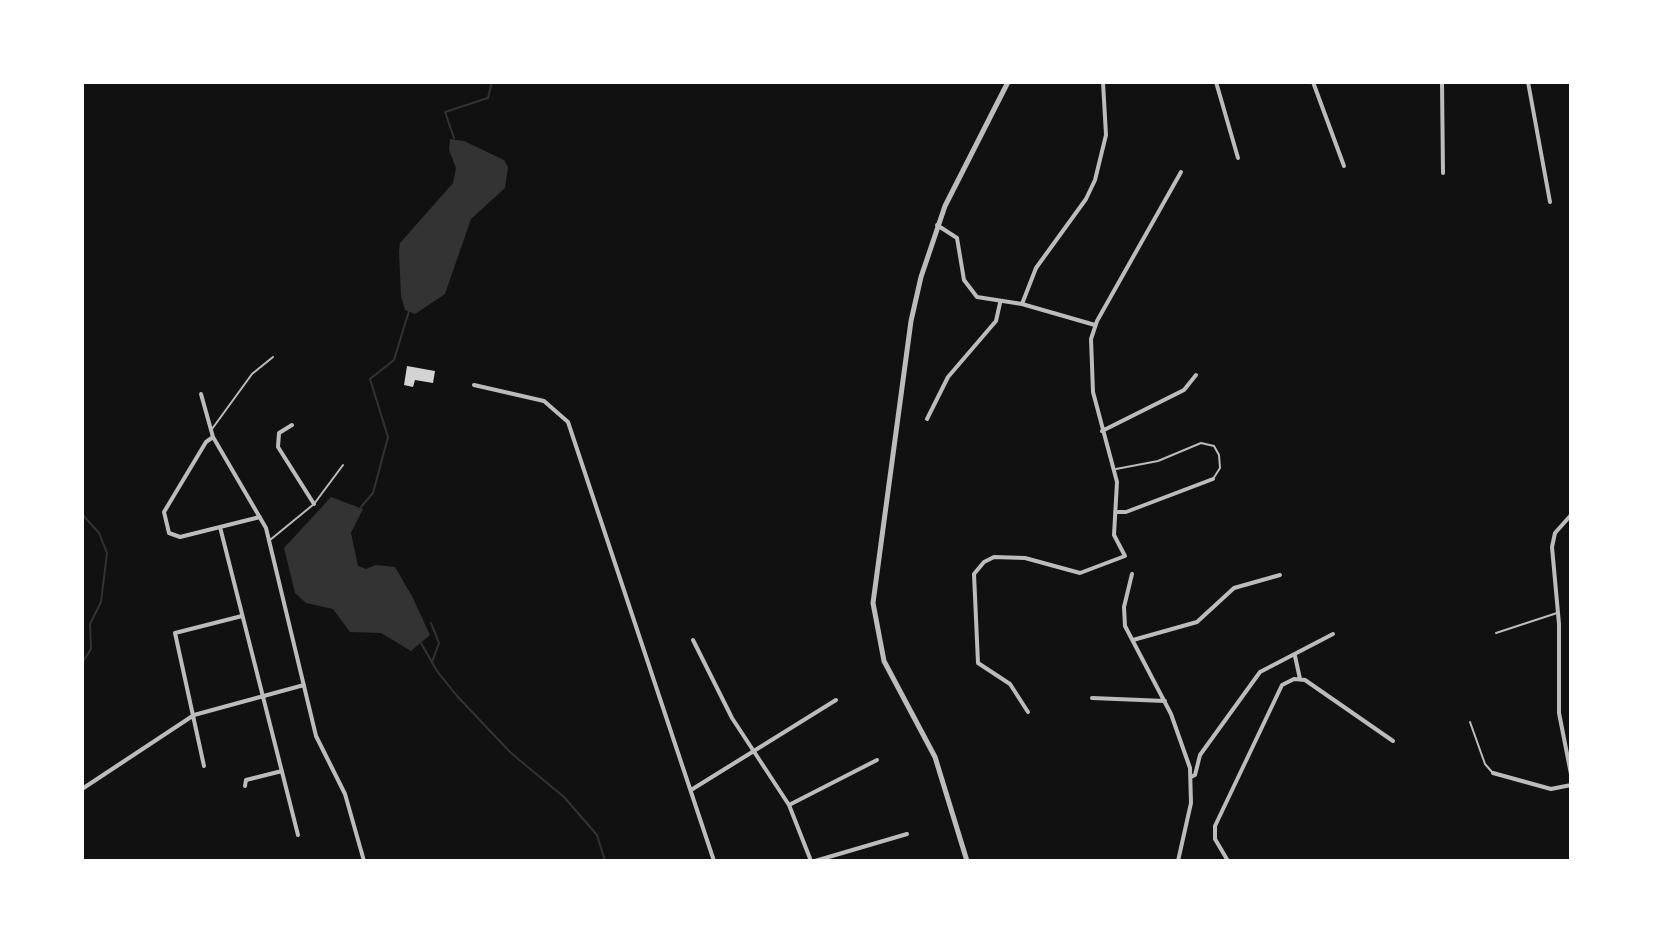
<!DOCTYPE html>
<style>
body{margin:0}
#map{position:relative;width:1653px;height:943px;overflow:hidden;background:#111;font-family:Arial,sans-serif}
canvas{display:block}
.frame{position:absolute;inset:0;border:84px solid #fff;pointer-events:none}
</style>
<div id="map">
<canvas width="1653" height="943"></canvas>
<div class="frame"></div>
</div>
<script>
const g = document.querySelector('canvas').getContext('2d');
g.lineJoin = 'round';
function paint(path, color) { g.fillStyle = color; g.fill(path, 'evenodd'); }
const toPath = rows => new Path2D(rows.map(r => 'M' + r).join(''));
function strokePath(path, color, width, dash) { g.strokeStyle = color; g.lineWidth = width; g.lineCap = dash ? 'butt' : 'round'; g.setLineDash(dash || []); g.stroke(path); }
paint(toPath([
 [450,139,464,141,504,160,508,167,505,188,471,219,445,294,415,314,405,310,401,296,399,251,400,243,453,183,456,168,449,150],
 [331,497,363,509,351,533,358,566,366,569,376,565,395,567,413,598,430,635,411,651,381,633,350,632,333,609,306,603,295,593,284,548]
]), '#333');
strokePath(toPath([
 [454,138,445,112,488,98,492,82],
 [361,507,373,493,388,437,370,379,394,360,409,311],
 [82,514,99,533,107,553,101,602,90,624,91,649,82,663],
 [431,623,439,643,432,662],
 [421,643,437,671,457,696,511,753,564,797,584,820,597,835,605,861]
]), '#333', 2);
paint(toPath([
 [407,366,435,371,433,383,415,380,413,387,404,385]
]), '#d3d3d3');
strokePath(toPath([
 [212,429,252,374,273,357],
 [1116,469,1158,461,1201,443,1214,446,1219,455,1220,468,1213,479],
 [270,540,314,504,343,465],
 [1496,633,1557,613],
 [1470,722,1485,764,1492,772]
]), '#bcbcbc', 2);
strokePath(toPath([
 [1216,82,1238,158],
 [1313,82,1344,166],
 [1442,82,1443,173],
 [1528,82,1550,202],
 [937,225,957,238,964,280,977,297,1022,304,1095,325],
 [1022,304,1036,268,1086,199,1095,180,1106,135,1103,82],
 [474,385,544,401,568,422,714,861],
 [201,394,213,437,266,528,316,736,345,794,364,861],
 [927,419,948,377,996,321,1000,303],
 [292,425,279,433,278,447,314,504],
 [1102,431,1184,390,1196,375],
 [213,437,206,442,164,512,169,533,180,537,260,517],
 [1115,512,1126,512,1213,479],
 [1571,515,1555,533,1552,547,1559,624,1559,713,1571,774],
 [220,527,298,835],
 [1132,574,1124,607,1125,626,1171,714,1190,768,1191,803,1178,861],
 [693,640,732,718,789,805,811,861],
 [1133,640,1197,622,1234,588,1280,575],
 [1295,656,1300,679],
 [1092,698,1165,701],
 [1028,712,1010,684,978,663,974,574,984,562,994,557,1025,558,1080,573,1125,556,1114,535,1117,482,1093,392,1091,339,1097,321,1181,172],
 [204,766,175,633,242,616],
 [1493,773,1551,789,1571,785],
 [1191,777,1195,775,1200,755,1260,672,1333,634],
 [245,786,246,780,282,771],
 [82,789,194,715,304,685],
 [691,790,836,700],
 [789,805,877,760],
 [815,861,907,834],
 [1228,861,1215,839,1215,826,1282,685,1294,679,1305,680,1393,741]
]), '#bcbcbc', 4);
strokePath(toPath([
 [967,861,935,757,884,661,873,603,911,321,921,277,945,206,1008,82]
]), '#bcbcbc', 5);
</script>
